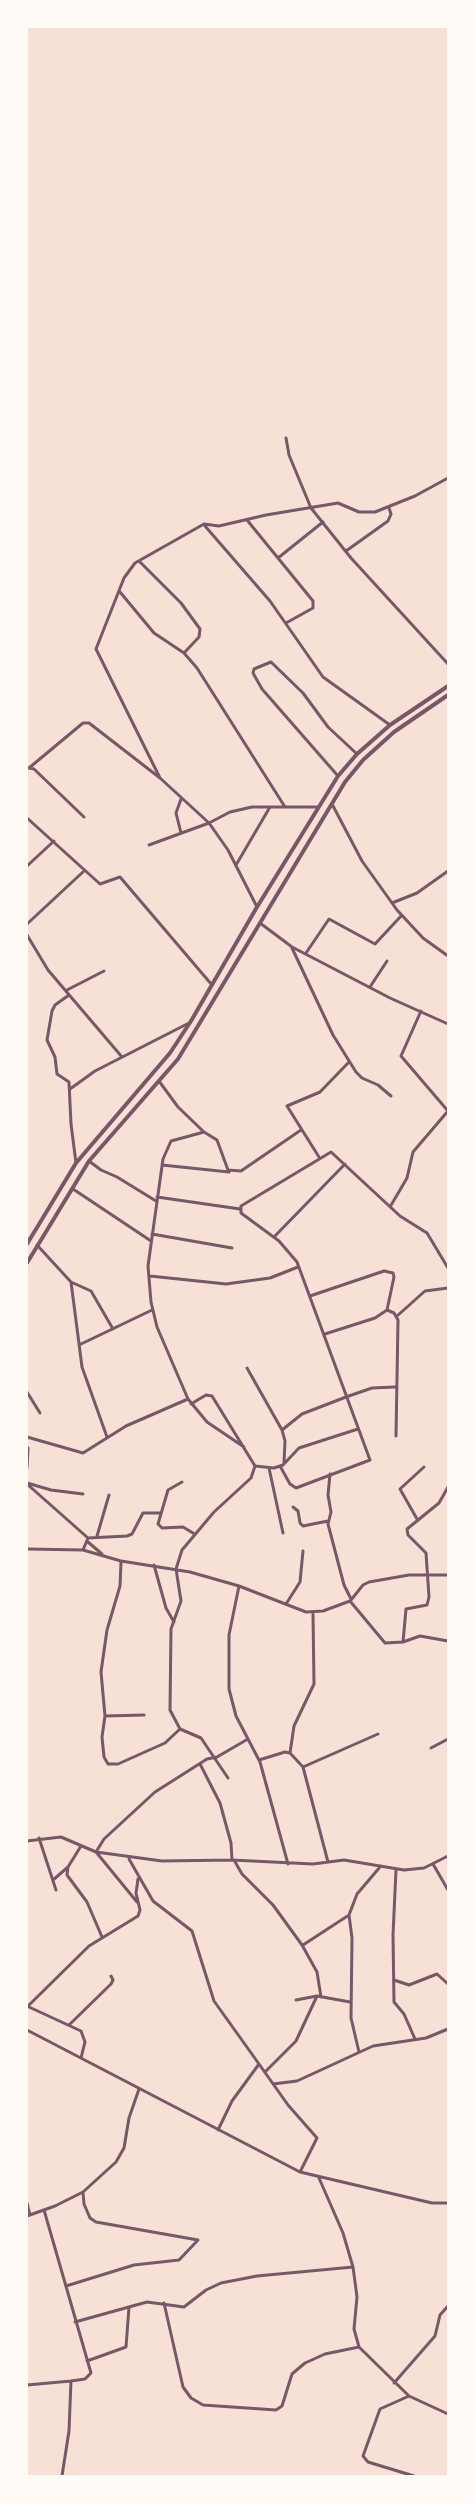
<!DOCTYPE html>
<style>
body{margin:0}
#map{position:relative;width:475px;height:2503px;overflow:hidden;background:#f7e1d7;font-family:Figtree,sans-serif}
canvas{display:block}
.frame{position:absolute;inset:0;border:28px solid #fffaf5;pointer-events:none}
</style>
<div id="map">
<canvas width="475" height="2503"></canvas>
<div class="frame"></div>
</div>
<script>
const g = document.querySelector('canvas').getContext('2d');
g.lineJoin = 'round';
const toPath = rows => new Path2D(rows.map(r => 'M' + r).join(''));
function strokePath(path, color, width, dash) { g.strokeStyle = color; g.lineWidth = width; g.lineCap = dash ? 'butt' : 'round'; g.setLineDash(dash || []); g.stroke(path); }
strokePath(toPath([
 [286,438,289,455,311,508,351,558,448,664],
 [247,520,313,601,313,608,286,623],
 [205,526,270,601,323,677,390,725],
 [346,551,388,521,391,514,389,508],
 [278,558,323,522],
 [139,561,181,603,200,629,199,637,184,653],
 [120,592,154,633,184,653,197,668,285,807],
 [29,768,83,723,89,723,160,778,209,823,228,850,257,907],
 [29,768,34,769,84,817],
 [338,776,262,689,253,673,254,669,271,662,303,693,328,727,357,754],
 [160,778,96,649,124,578,135,563,204,524,219,526,266,515,338,503,359,512,375,512,415,496,448,478],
 [332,804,362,861,397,910,423,938,448,956],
 [27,818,100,884,120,877,212,985],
 [181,833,176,813,181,799],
 [149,845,209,823,230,812,252,807,318,807],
 [236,865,270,807],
 [27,866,54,841],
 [392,903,417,893,448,871],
 [260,923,292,947,390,998,448,1024],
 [27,924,84,871],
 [27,935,48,970,122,1057],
 [292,948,333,1035,356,1072,362,1078,378,1085,391,1096],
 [306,953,329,919,375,944,402,915],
 [370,987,387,961],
 [67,990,104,971],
 [69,995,55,1005,52,1011,47,1040,55,1057,57,1074,69,1082,71,1124,76,1163],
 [421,1011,401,1056,448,1111],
 [159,1081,178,1107,204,1132],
 [70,1089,95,1071,189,1023],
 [319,1157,287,1106,320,1092,349,1062],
 [89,1161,101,1170,117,1177,156,1201],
 [162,1165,229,1172],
 [73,1189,151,1241],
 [157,1197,240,1209],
 [390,1207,407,1178,413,1152,448,1111],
 [152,1234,232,1248],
 [274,1237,345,1164],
 [37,1245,71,1282,82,1367,107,1437],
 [150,1276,226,1284,270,1278,298,1267],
 [71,1282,91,1291,113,1329],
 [310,1296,384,1271,393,1273,394,1277,387,1310,375,1318,325,1334],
 [387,1310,394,1313,398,1320,396,1436],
 [397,1316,425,1291,448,1288],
 [79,1345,152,1310],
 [247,1368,282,1430,285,1441,284,1463],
 [27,1392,40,1413],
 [191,1404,206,1395,212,1396,255,1466,251,1478,214,1512,182,1550,176,1569,181,1601,171,1629,170,1710,180,1729,201,1738,228,1778],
 [282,1430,302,1414,346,1397,372,1388,395,1387],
 [27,1437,83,1453,126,1426,188,1399],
 [244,1447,207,1422,188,1399,157,1327,151,1302,148,1266,163,1159,171,1141,204,1132,217,1140,228,1170,241,1171,301,1130],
 [255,1466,274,1468,283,1465,299,1448,358,1429],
 [280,1466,290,1484,296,1488,370,1460,297,1262,279,1241,241,1213,241,1206,331,1152,400,1216,427,1233,448,1268],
 [27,1468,28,1448],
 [269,1468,283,1533],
 [330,1474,328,1495,331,1512,328,1524,344,1585,351,1599],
 [182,1482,168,1490,158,1524,162,1528,183,1527,193,1533],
 [27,1483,51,1490,83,1494],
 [27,1484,88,1538,83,1550],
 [293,1507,298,1511,300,1523,303,1526,328,1521],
 [417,1519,400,1489,424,1467],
 [97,1536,109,1495],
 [88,1538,127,1536,132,1534,143,1513,161,1513],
 [88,1542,102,1554],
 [27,1549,83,1550,121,1561,190,1572,239,1586,306,1612,323,1611,350,1601,385,1643,403,1642,420,1636,448,1641],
 [121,1562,120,1586,107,1630,101,1672,105,1716,102,1737,104,1757,108,1764,118,1764,165,1743,180,1729],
 [154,1565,166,1608,174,1622],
 [239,1586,229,1635,229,1689,236,1716,260,1762,288,1864],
 [351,1600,363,1585,369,1582,409,1575,448,1575],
 [286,1604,300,1582,303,1551],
 [403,1642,406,1609,427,1605,429,1597,426,1553,408,1535,407,1529,439,1503,448,1487],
 [105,1716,144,1715],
 [431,1748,448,1739],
 [290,1753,294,1726,314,1684,313,1614],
 [259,1760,285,1752,290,1753,303,1767,328,1862],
 [200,1764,220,1803,231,1843,232,1860],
 [303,1767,378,1734],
 [39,1838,56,1890],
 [27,1841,61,1837,96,1852,162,1861,232,1860,313,1864,344,1860,404,1870,424,1868,448,1856],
 [81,1846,68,1867,67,1875,87,1902,102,1937],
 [129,1859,153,1901,192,1931,214,2001,259,2064,232,2101,218,2130],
 [234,1860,242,1874,273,1905,302,1945,317,1972,321,1997],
 [433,1864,448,1890],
 [396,1870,393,1935,394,2002,404,2014,415,2039],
 [53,1880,68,1867],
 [137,1902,96,1852,104,1839,155,1792,207,1759,217,1757,248,1739],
 [303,1945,349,1915],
 [394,1980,409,1985,437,1974,448,1984],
 [296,2000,317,1996,350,2002],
 [28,2006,89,1946,138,1916,140,1910,136,1893,138,1879],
 [29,2007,81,2031,85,2042,81,2058],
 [69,2025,111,1984,113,1980,111,1976],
 [27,2030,300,2172,432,2203,448,2203],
 [359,2052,351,2018,352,1938,349,1915,357,1894,380,1867],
 [259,2064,288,2105,317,2138,300,2172],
 [265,2072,296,2041,317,1996],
 [273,2084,297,2081,373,2046,426,2038,448,2029],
 [319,2178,343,2233,353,2267,357,2297,354,2329,359,2347,409,2396,448,2414],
 [27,2203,30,2215],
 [27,2216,55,2206,83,2192,116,2162,124,2148,129,2118,139,2089],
 [66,2286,134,2265,179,2260,198,2240,96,2222,90,2218,84,2204,83,2192],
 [164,2303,183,2387,191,2398,203,2405,276,2410,282,2406,292,2374,305,2363,325,2354,359,2347],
 [75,2322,147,2302,184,2307,206,2290,221,2283,257,2276,353,2267],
 [87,2361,126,2347,129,2307],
 [394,2383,435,2336,440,2315,448,2306],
 [27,2385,71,2381,85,2379,91,2373,44,2210],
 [409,2396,380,2409,363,2456,368,2462,414,2476],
 [62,2476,69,2431,71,2381]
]), '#755966', 3);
strokePath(toPath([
 [27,1244,76,1163,170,1053,191,1021,257,907,338,776,357,754,390,725,448,686],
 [27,1263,89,1161,178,1059,345,782,363,760,394,732,448,695]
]), '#755966', 4);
</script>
